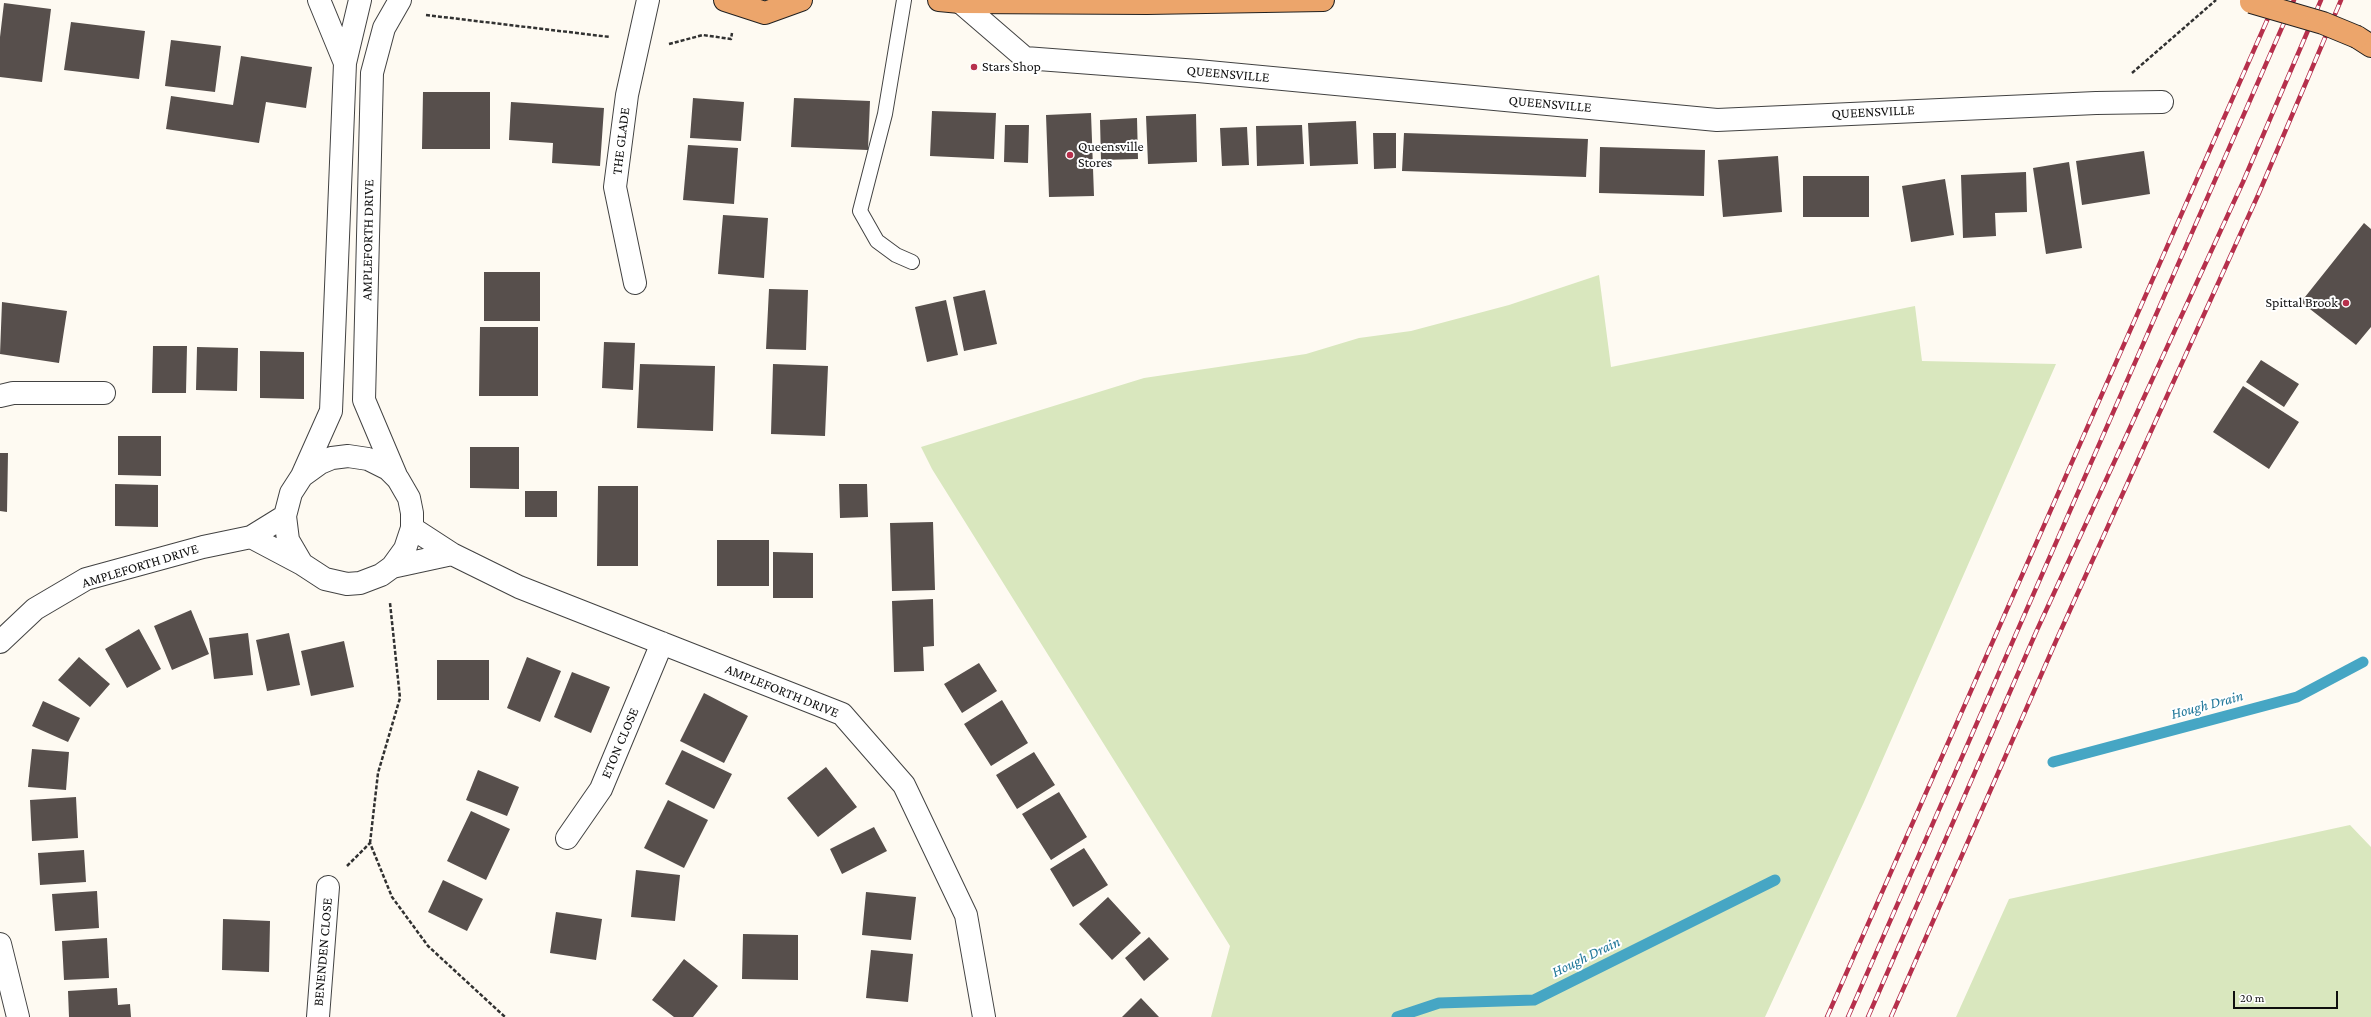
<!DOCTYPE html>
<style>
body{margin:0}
#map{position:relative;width:2371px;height:1017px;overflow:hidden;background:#fefaf2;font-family:"Crimson Pro",serif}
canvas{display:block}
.scale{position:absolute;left:2233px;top:991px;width:105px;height:18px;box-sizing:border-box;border:2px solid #0f0f0f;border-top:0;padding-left:5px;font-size:12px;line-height:14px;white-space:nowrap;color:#0f0f0f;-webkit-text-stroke:3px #fff;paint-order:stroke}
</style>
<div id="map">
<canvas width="2371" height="1017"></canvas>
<div class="scale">20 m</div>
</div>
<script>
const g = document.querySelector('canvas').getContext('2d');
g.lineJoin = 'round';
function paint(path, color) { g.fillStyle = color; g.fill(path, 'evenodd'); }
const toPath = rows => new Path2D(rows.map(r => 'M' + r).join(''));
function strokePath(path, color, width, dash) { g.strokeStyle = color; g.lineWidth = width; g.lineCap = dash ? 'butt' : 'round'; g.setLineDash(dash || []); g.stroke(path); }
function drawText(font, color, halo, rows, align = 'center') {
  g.font = font + ' "Crimson Pro",serif'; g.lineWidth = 4; g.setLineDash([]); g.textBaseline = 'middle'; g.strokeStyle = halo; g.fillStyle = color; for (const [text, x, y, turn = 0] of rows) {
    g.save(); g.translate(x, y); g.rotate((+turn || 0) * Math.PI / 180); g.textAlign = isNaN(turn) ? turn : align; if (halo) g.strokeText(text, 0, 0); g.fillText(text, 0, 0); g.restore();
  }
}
paint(toPath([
 [1599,275,1611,367,1915,306,1922,361,2056,364,1864,802,1765,1017,1211,1017,1230,946,932,469,921,447,1144,378,1306,354,1359,338,1411,331,1509,305],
 [2350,825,2371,847,2371,1017,1956,1017,2009,899]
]), '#d9e7be');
strokePath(toPath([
 [2053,762,2297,697,2363,662],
 [1397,1017,1439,1003,1534,1000,1775,880]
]), '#46a6c4', 11);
paint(toPath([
 [4,3,51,9,42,82,0,77,0,37],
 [71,22,145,31,139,79,64,70],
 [171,40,221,46,215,92,165,86],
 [241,56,312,67,306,108,266,102,259,143,166,129,171,96,233,105],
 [423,92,490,92,490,149,422,149],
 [693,98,744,102,741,141,690,138],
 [794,98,870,101,868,150,791,147],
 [511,102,604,108,600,166,552,163,553,143,509,140],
 [932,111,996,113,994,159,930,156],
 [1091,113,1094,196,1049,197,1046,115],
 [1196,114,1197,162,1148,164,1146,116],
 [1137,118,1138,159,1101,160,1100,120],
 [1356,121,1358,164,1310,166,1308,123],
 [1005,125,1029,125,1028,163,1004,162],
 [1302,125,1304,164,1257,166,1256,126],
 [1247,127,1249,165,1222,166,1220,128],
 [1373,133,1396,133,1396,168,1374,169],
 [1404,133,1588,139,1586,177,1402,171],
 [688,145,738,148,734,204,683,200],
 [1600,147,1705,150,1704,196,1599,193],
 [2144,151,2150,194,2082,205,2076,161],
 [1778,156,1782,212,1723,217,1718,160],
 [2069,162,2082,248,2046,254,2033,168],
 [2026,172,2027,212,1995,213,1996,236,1963,238,1961,175],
 [1803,176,1869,176,1869,217,1803,217],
 [1945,179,1954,235,1911,242,1902,186],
 [723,215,768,218,764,278,718,274],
 [2364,223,2371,229,2371,327,2356,345,2301,302],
 [484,272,540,272,540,321,484,321],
 [769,289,808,290,806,350,766,349],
 [985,290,997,344,964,351,953,297],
 [946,300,958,355,927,362,915,307],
 [2,302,67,311,59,363,0,354],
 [480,327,538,327,538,396,479,396],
 [604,342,635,343,633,390,602,388],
 [153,346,187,346,186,393,152,393],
 [197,347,238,348,237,391,196,390],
 [260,351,304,352,304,399,260,398],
 [2261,360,2299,384,2284,407,2246,382],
 [640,364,715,366,713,431,637,428],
 [773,364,828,366,825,436,771,434],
 [2243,386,2299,422,2269,469,2213,432],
 [118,436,161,436,161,476,118,475],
 [470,447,519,447,519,489,470,488],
 [0,453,8,453,7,512,0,511],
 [115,484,158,485,158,527,115,526],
 [839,484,867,484,868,517,840,518],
 [598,486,638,486,638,566,597,566],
 [525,491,557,491,557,517,525,517],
 [933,522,935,590,892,591,890,523],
 [717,540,769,540,769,586,717,586],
 [773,552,813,553,813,598,773,598],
 [933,599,934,646,923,647,924,671,894,672,892,601],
 [191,610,209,654,172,670,154,626],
 [139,629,161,669,127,688,105,649],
 [248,633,253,675,214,679,209,638],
 [289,633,300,685,267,691,256,640],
 [344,641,354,687,311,696,301,651],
 [79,657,110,684,90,707,58,680],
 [527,657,561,671,540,722,507,708],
 [437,660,489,660,489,700,437,700],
 [979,663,997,691,962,713,944,684],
 [572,672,610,687,591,733,554,717],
 [704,693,748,716,724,763,680,741],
 [1002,700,1028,743,991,766,964,724],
 [43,701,80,718,68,742,32,726],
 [32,749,69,752,66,790,28,787],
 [682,750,732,774,714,809,665,784],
 [1034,752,1055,785,1017,809,996,775],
 [826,767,857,807,818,837,787,798],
 [478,770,519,787,507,816,466,800],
 [1059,792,1087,837,1051,860,1022,814],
 [76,797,78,838,32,841,30,800],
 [668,800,708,820,684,868,644,848],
 [471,811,510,829,486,880,447,861],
 [874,827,887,851,842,874,830,849],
 [1084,848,1108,885,1073,907,1050,869],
 [84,850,86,882,40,885,38,853],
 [636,870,680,875,675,921,631,917],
 [443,880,483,899,467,931,428,912],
 [97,891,99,928,55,931,52,894],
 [866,892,916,897,911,940,862,935],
 [1108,897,1141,933,1112,960,1079,924],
 [556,912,602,919,596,960,550,953],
 [223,919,270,921,269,972,222,970],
 [743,934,798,935,798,980,742,979],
 [1149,937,1169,959,1144,981,1125,958],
 [107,938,109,978,64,980,62,941],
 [871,950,913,954,908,1002,866,998],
 [684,959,718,986,693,1017,674,1017,652,1000],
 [117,988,118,1005,130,1004,131,1017,69,1017,68,991],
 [1141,998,1159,1017,1122,1017]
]), '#574f4c');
const service = toPath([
 [904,0,885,114,860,211,877,241,896,255,912,262]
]);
const minor = toPath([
 [319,0,345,63],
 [960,2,1025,58,1198,71,1717,120,2096,103,2162,102],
 [635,283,615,187,627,95,648,0],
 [0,396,13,393,104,393],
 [302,476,331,411,345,63,360,0],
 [397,478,364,400,372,73,384,28,400,0],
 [412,528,452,554,519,587,842,714,904,785,966,915,984,1017],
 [251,537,302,564],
 [392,567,452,554],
 [0,642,35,609,86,579,203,547,251,537,285,516,291,493,302,476,320,463,332,458,348,456,368,459,388,469,398,479,409,498,412,513,412,528,405,549,392,567,381,575,360,583,347,584,325,579,302,564,288,540,285,516],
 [567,838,601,789,662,643],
 [0,944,18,1017],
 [318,1017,328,887]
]);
const trunk = toPath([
 [725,0,765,13,801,0],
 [939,0,960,2,1147,3,1323,0],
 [2357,37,2371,46]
]);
strokePath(service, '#424242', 16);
strokePath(minor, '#424242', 24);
strokePath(trunk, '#202020', 24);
strokePath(toPath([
 [426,15,610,37],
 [669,44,703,35,731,39,732,33],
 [2132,73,2216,0],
 [370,843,378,773,400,698,390,603],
 [347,866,370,843,392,897,428,946,505,1017]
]), '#313131', 2.5, [4, 2]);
strokePath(service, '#fff', 14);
strokePath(minor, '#fff', 22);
strokePath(trunk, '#eca56b', 22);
const rail = toPath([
 [1827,1017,2276,0],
 [1848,1017,2294,0],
 [1868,1017,2037,630,2243,182,2321,0],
 [1891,1017,2056,641,2259,193,2341,0]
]);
strokePath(rail, '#b6304c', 4.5);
strokePath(rail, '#fff', 3, [9]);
const trunkBridge = toPath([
 [2251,2,2323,23,2357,37]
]);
strokePath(trunkBridge, '#202020', 24, []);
strokePath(trunkBridge, '#eca56b', 22);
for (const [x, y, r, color] of [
 [974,67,4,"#b6304c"],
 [1070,155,4,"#b6304c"],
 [2346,303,4,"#b6304c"]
]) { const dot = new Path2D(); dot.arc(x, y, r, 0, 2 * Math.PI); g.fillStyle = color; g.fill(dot); strokePath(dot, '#fff', 1.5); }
drawText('14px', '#0f0f0f', '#fff', [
 ["Stars Shop",982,67],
 ["Queensville",1078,147],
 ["Stores",1078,163],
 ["Spittal Brook",2338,303,"right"]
], 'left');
drawText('14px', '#0f0f0f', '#fff', [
 ["QUEENSVILLE",1228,74,5],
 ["QUEENSVILLE",1550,104,5],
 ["QUEENSVILLE",1873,112,-3],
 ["THE GLADE",621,141,-83],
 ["AMPLEFORTH DRIVE",368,240,-89],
 ["AMPLEFORTH DRIVE",140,566,-17],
 ["AMPLEFORTH DRIVE",782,691,22],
 ["ETON CLOSE",620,743,-67],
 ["BENENDEN CLOSE",323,952,-85]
]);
drawText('italic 15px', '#207799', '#fff', [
 ["Hough Drain",2207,705,-15],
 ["Hough Drain",1586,957,-26]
]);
</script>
